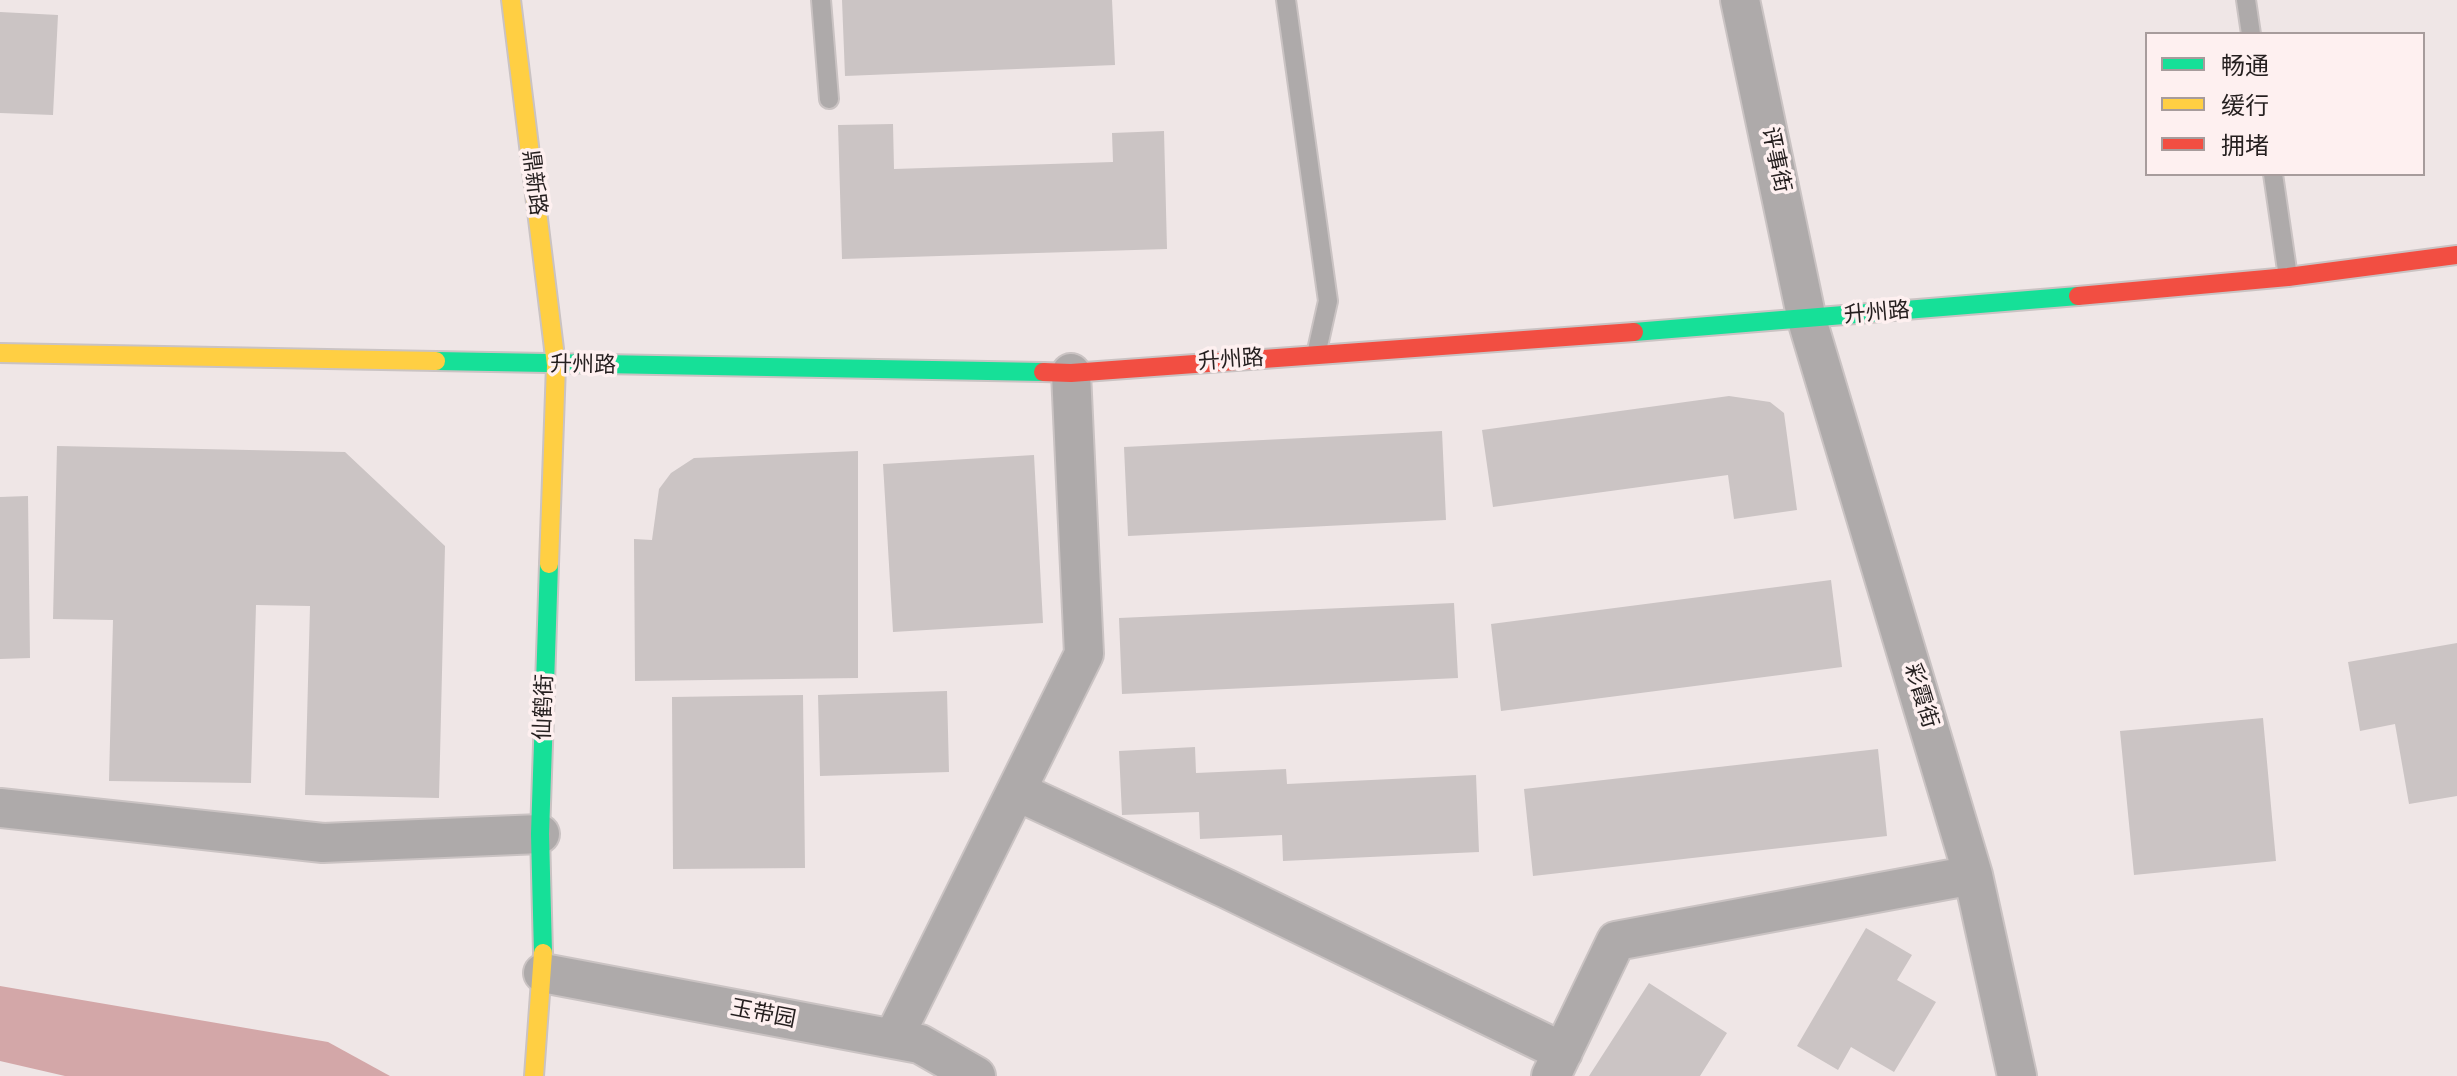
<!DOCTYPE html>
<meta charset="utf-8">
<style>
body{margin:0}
#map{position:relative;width:2457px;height:1076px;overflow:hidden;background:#efe6e6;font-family:Poppins,"Noto Sans SC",sans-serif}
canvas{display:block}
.legend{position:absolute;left:2145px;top:32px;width:280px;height:144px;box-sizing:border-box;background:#fef0f0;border:2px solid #a79c9c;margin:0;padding:10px 14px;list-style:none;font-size:24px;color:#251f1f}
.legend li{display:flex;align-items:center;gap:16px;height:40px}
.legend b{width:40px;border:2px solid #a79c9c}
</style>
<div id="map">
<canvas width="2457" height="1076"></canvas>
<ul class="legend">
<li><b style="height:10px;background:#16e098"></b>畅通</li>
<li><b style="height:10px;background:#ffcf43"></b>缓行</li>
<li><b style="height:10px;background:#f24e42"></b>拥堵</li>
</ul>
</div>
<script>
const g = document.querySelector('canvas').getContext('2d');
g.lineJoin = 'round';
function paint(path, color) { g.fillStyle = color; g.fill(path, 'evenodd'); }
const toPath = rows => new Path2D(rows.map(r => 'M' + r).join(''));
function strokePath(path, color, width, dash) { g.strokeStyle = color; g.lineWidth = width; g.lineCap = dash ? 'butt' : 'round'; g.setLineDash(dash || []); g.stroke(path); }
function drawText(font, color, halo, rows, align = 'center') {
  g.font = font + ' Poppins,"Noto Sans SC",sans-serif'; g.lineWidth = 7; g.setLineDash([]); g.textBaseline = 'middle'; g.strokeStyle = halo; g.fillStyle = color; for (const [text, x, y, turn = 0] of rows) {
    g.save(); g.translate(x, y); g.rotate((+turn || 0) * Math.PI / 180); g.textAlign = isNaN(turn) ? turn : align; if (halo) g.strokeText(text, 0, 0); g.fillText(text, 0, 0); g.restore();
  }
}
paint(toPath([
 [0,986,328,1042,390,1076,65,1076,0,1061]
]), '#d3a7a8');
paint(toPath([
 [842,0,1112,0,1115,65,845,76],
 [0,12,58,15,53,115,0,113],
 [893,124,894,169,1113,162,1112,133,1164,131,1167,249,842,259,838,125],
 [1729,396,1770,402,1784,413,1797,510,1734,519,1728,475,1493,507,1482,430],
 [1442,431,1446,520,1128,536,1124,447],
 [57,446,345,452,445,546,439,798,305,795,310,606,256,605,251,783,109,781,113,620,53,619],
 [858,451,858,678,635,681,634,539,652,540,659,489,671,473,694,458],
 [1034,455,1043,623,893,632,883,464],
 [28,496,30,658,0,659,0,497],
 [1831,580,1842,667,1501,711,1491,624],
 [1454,603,1458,678,1122,694,1119,618],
 [2457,643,2457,796,2409,804,2395,724,2360,731,2348,662],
 [947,691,949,772,820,776,818,695],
 [803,695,805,868,673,869,672,697],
 [2263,718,2276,861,2134,875,2120,731],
 [1195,747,1196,773,1286,769,1287,784,1476,775,1479,852,1283,861,1282,835,1200,839,1199,812,1122,815,1119,751],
 [1878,749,1887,836,1533,876,1524,789],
 [1866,928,1912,955,1897,980,1936,1002,1894,1072,1851,1047,1838,1070,1797,1046],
 [1649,983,1727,1033,1700,1076,1589,1076]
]), '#cbc4c4');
const lane = toPath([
 [821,0,829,99],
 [1286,0,1328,301,1316,355],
 [2246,0,2251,34],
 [2273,174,2288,277]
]);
const street = toPath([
 [1740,0,1807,320,1973,875,2017,1076],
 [1016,791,1227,889,1563,1052],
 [0,808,323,843,540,834],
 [543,973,920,1044,976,1076],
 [893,1039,1084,654,1071,373],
 [1551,1076,1616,941,1973,875]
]);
const fast = toPath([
 [1634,332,2078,296],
 [436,361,1043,372],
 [543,953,540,834,549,564]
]);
const slow = toPath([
 [511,0,556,365,549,564],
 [0,353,436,361],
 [534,1076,543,953]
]);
const jam = toPath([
 [2078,296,2288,277,2457,255],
 [1043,372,1071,373,1634,332]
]);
strokePath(lane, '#cac3c3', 22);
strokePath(street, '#cac3c3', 42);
strokePath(fast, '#cac3c3', 22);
strokePath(slow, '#cac3c3', 22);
strokePath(jam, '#cac3c3', 22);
strokePath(lane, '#aeaaaa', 18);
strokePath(street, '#aeaaaa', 38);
strokePath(fast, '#16e098', 18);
strokePath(slow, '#ffcf43', 18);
strokePath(jam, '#f24e42', 18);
drawText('22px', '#251f1f', '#fef0f0', [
 ["评事街",1775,160,78],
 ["鼎新路",533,183,83],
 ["升州路",1877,314,-5],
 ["升州路",1231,361,-4],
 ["升州路",583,366,1],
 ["彩霞街",1920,696,73],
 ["仙鹤街",545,707,-88],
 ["玉带园",763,1015,11]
]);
</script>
